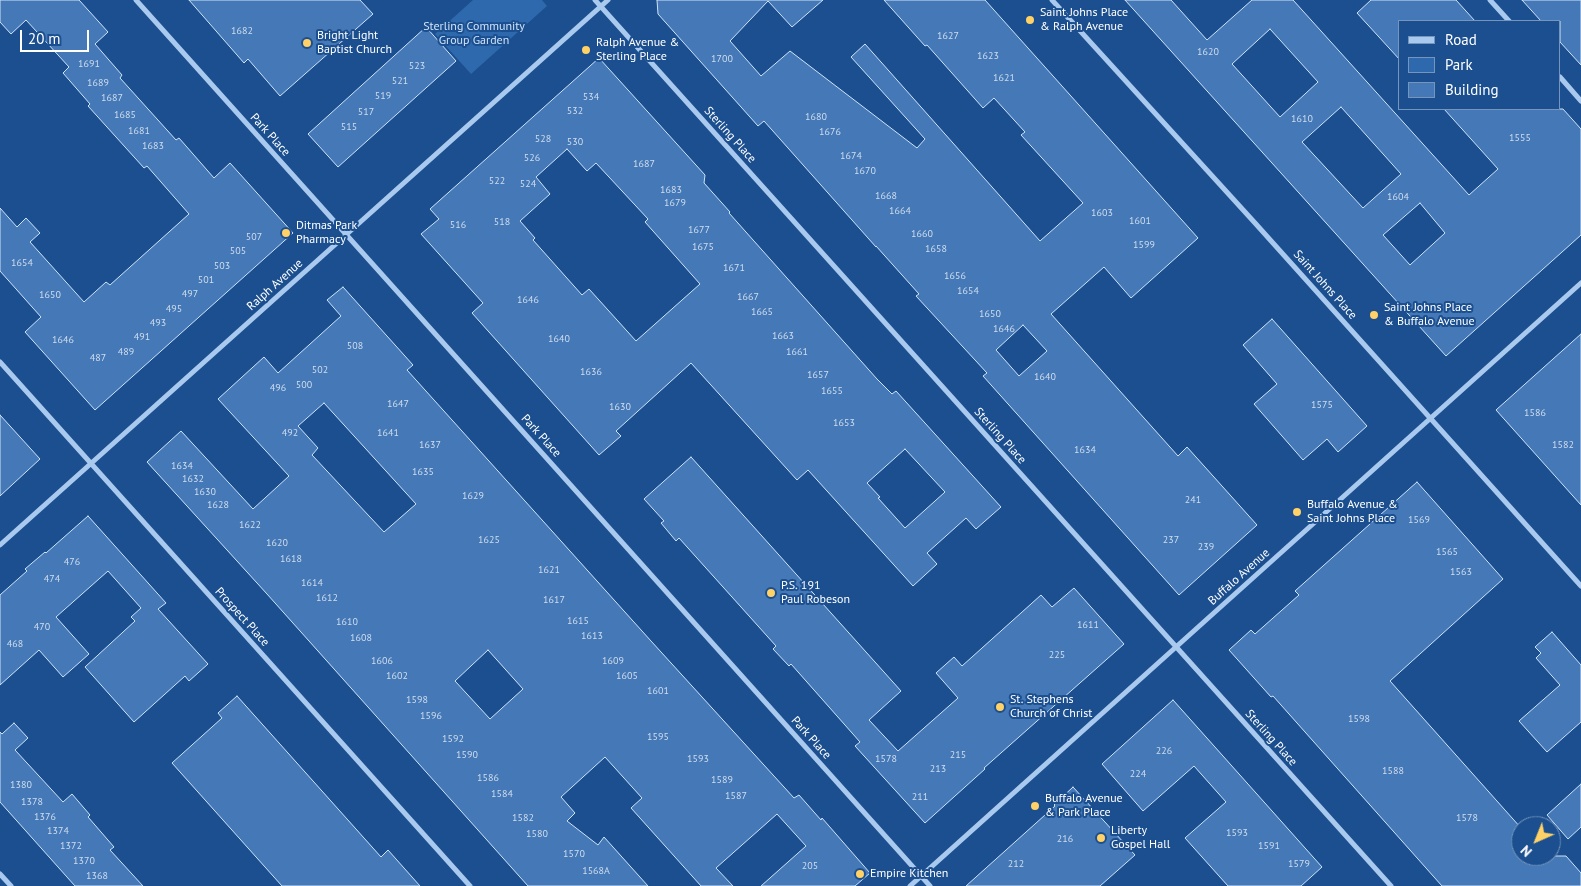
<!DOCTYPE html>
<style>
body{margin:0}
#map{position:relative;width:1581px;height:886px;overflow:hidden;background:#1b4f8f;font-family:"PT Sans",sans-serif}
canvas{display:block}
.legend{position:absolute;left:1398px;top:20px;width:162px;height:90px;box-sizing:border-box;background:#1b4f8f;border:1px solid #7695bc;margin:0;padding:6px 9px;list-style:none;font-size:15px;color:#fff}
.legend li{display:flex;align-items:center;gap:10px;height:25px}
.legend b{width:25px;border:1px solid #7695bc}
.north{position:absolute;left:1511px;top:816px;width:50px;height:50px;box-sizing:border-box;background:#1b4f8f;border:1px solid #7695bc;border-radius:50%;rotate:224deg;font-size:14px;font-weight:700;line-height:20px;text-align:center;color:#fff}
.north::after{content:'';display:block;margin:auto;width:18px;height:22px;background:#ffd166;clip-path:polygon(50% 0,100% 100%,50% 72%,0 100%)}
.scale{position:absolute;left:20px;top:30px;width:69px;height:22px;box-sizing:border-box;border:2px solid #fff;border-top:0;padding-left:6px;font-size:15px;line-height:18px;white-space:nowrap;color:#fff;-webkit-text-stroke:4px #1b4f8f;paint-order:stroke}
</style>
<div id="map">
<canvas width="1581" height="886"></canvas>
<ul class="legend">
<li><b style="height:6px;background:#a9c9ee"></b>Road</li>
<li><b style="height:14px;background:#2e69ad"></b>Park</li>
<li><b style="height:14px;background:#4478b7"></b>Building</li>
</ul>
<div class="north">N</div>
<div class="scale">20 m</div>
</div>
<script>
const g = document.querySelector('canvas').getContext('2d');
g.lineJoin = 'round';
function paint(path, color) { g.fillStyle = color; g.fill(path, 'evenodd'); }
const toPath = rows => new Path2D(rows.map(r => 'M' + r).join(''));
function strokePath(path, color, width, dash) { g.strokeStyle = color; g.lineWidth = width; g.lineCap = dash ? 'butt' : 'round'; g.setLineDash(dash || []); g.stroke(path); }
function drawText(font, color, halo, rows, align = 'center') {
  g.font = font + ' "PT Sans",sans-serif'; g.lineWidth = 4; g.setLineDash([]); g.textBaseline = 'middle'; g.strokeStyle = halo; g.fillStyle = color; for (const [text, x, y, turn = 0] of rows) {
    g.save(); g.translate(x, y); g.rotate((+turn || 0) * Math.PI / 180); g.textAlign = isNaN(turn) ? turn : align; if (halo) g.strokeText(text, 0, 0); g.fillText(text, 0, 0); g.restore();
  }
}
paint(toPath([
 [473,0,542,0,547,6,471,74,435,34]
]), '#2e69ad');
const building = toPath([
 [0,0,79,0,108,32,95,44,122,75,120,78,176,140,179,138,214,178,230,163,293,233,95,410,25,332,41,317,0,271,0,208,17,227,26,218,40,233,30,242,84,302,106,282,110,285,189,214,147,166,144,168,88,106,90,104,63,73,69,67,26,20,11,34,0,22,0,0],
 [189,0,360,0,373,14,280,96,248,59,244,63,189,0],
 [657,0,823,0,792,27,768,1,730,41,761,76,790,51,917,148,925,139,851,57,865,44,1040,241,1083,203,1021,135,1025,132,994,98,983,108,927,45,925,46,884,0,985,0,1198,238,1131,298,1104,267,1051,314,1178,456,1187,447,1257,525,1179,595,983,376,987,373,916,296,919,294,876,246,876,247,764,121,758,126,658,14,657,0],
 [1023,325,1047,351,1019,376,996,350,1023,325],
 [1125,0,1171,0,1207,40,1252,0,1293,0,1469,195,1498,169,1444,109,1563,109,1581,129,1581,235,1446,356,1125,0],
 [1270,29,1318,82,1280,117,1232,64,1270,29],
 [1341,107,1401,174,1363,208,1302,142,1341,107],
 [1420,203,1445,233,1410,265,1383,235,1420,203],
 [1371,0,1456,0,1475,21,1400,21,1400,60,1357,13,1371,0],
 [1522,0,1581,0,1581,65,1560,42,1560,21,1541,21,1522,0],
 [426,27,456,61,338,167,308,134,426,27],
 [599,58,705,175,704,183,730,212,729,213,877,379,892,394,896,391,1001,507,976,529,966,518,927,553,937,564,913,586,808,470,797,480,691,363,616,431,621,436,599,455,472,313,483,303,421,234,439,219,430,209,599,58],
 [567,149,587,171,596,163,648,219,645,222,700,284,636,341,589,289,582,295,533,240,535,238,520,221,550,194,536,177,567,149],
 [905,449,945,492,905,528,878,498,880,497,867,483,905,449],
 [343,287,413,365,407,370,651,641,794,798,799,795,821,820,822,818,870,873,855,886,761,886,806,846,777,814,716,868,733,886,701,886,631,808,642,798,605,757,561,797,575,813,567,821,598,845,604,837,648,886,528,886,267,594,147,462,181,431,253,509,289,476,218,399,264,357,278,373,341,316,327,300,343,287],
 [324,403,416,504,384,532,312,455,318,448,298,426,324,403],
 [488,650,523,689,490,719,455,681,488,650],
 [1272,319,1367,426,1338,452,1327,439,1303,460,1254,404,1277,384,1243,345,1272,319],
 [1581,334,1581,505,1496,410,1581,334],
 [0,415,40,459,0,496,0,415],
 [691,457,901,691,869,720,898,751,958,698,936,673,954,657,962,666,1041,595,1052,607,1074,588,1124,644,984,768,985,769,925,823,855,746,860,742,791,664,789,666,773,649,776,646,679,538,676,541,661,523,664,521,644,499,691,457],
 [1417,482,1503,579,1390,681,1521,828,1521,856,1566,856,1581,873,1581,886,1442,886,1273,696,1271,697,1229,650,1251,630,1255,634,1299,595,1295,591,1417,482],
 [88,516,166,603,158,609,208,664,189,681,185,676,134,722,85,667,135,621,131,617,141,608,108,571,56,617,89,654,63,677,39,650,0,685,0,595,27,571,25,569,45,552,46,553,88,516],
 [1552,632,1581,665,1581,722,1547,752,1519,721,1560,685,1536,658,1541,653,1535,647,1552,632],
 [237,696,381,857,388,850,420,886,282,886,172,763,222,718,218,713,237,696],
 [1173,700,1322,867,1301,886,1228,886,1185,838,1226,802,1194,766,1143,811,1102,764,1173,700],
 [14,723,28,738,15,750,63,802,72,794,90,815,88,817,114,847,110,850,143,886,75,886,0,802,0,732,2,734,14,723],
 [1581,784,1581,827,1568,839,1547,815,1581,784],
 [1073,787,1135,855,1100,886,966,886,1055,806,1054,805,1073,787]
]);
paint(building, '#4478b7');
strokePath(building, '#cfe3fa', 1);
strokePath(toPath([
 [136,0,930,886],
 [595,0,1391,886],
 [1052,0,1255,223,1581,586],
 [1490,0,1509,21],
 [1560,77,1581,101],
 [0,362,470,886],
 [0,545,608,0],
 [0,874,11,886],
 [910,886,1581,283]
]), '#a9c9ee', 5);
for (const [x, y, r, color] of [
 [1030,20,5,"#ffd166"],
 [307,43,5,"#ffd166"],
 [586,50,5,"#ffd166"],
 [286,233,5,"#ffd166"],
 [1374,315,5,"#ffd166"],
 [1297,512,5,"#ffd166"],
 [771,593,5,"#ffd166"],
 [1000,707,5,"#ffd166"],
 [1035,806,5,"#ffd166"],
 [1101,838,5,"#ffd166"],
 [860,874,5,"#ffd166"]
]) { const dot = new Path2D(); dot.arc(x, y, r, 0, 2 * Math.PI); g.fillStyle = color; g.fill(dot); strokePath(dot, '#1b4f8f', 2); }
drawText('10px', '#d0dded', null, [
 ["1682",242,31],
 ["1627",948,36],
 ["1620",1208,52],
 ["1623",988,56],
 ["1700",722,59],
 ["1691",89,64],
 ["523",417,66],
 ["1621",1004,78],
 ["521",400,81],
 ["1689",98,83],
 ["519",383,96],
 ["534",591,97],
 ["1687",112,98],
 ["532",575,111],
 ["517",366,112],
 ["1685",125,115],
 ["1680",816,117],
 ["1610",1302,119],
 ["515",349,127],
 ["1681",139,131],
 ["1676",830,132],
 ["1555",1520,138],
 ["528",543,139],
 ["530",575,142],
 ["1683",153,146],
 ["1674",851,156],
 ["526",532,158],
 ["1687",644,164],
 ["1670",865,171],
 ["522",497,181],
 ["524",528,184],
 ["1683",671,190],
 ["1668",886,196],
 ["1604",1398,197],
 ["1679",675,203],
 ["1664",900,211],
 ["1603",1102,213],
 ["1601",1140,221],
 ["518",502,222],
 ["516",458,225],
 ["1677",699,230],
 ["1660",922,234],
 ["507",254,237],
 ["1599",1144,245],
 ["1675",703,247],
 ["1658",936,249],
 ["505",238,251],
 ["1654",22,263],
 ["503",222,266],
 ["1671",734,268],
 ["1656",955,276],
 ["501",206,280],
 ["1654",968,291],
 ["497",190,294],
 ["1650",50,295],
 ["1667",748,297],
 ["1646",528,300],
 ["495",174,309],
 ["1665",762,312],
 ["1650",990,314],
 ["493",158,323],
 ["1646",1004,329],
 ["1663",783,336],
 ["491",142,337],
 ["1640",559,339],
 ["1646",63,340],
 ["508",355,346],
 ["489",126,352],
 ["1661",797,352],
 ["487",98,358],
 ["502",320,370],
 ["1636",591,372],
 ["1657",818,375],
 ["1640",1045,377],
 ["500",304,385],
 ["496",278,388],
 ["1655",832,391],
 ["1647",398,404],
 ["1575",1322,405],
 ["1630",620,407],
 ["1586",1535,413],
 ["1653",844,423],
 ["492",290,433],
 ["1641",388,433],
 ["1637",430,445],
 ["1582",1563,445],
 ["1634",1085,450],
 ["1634",182,466],
 ["1635",423,472],
 ["1632",193,479],
 ["1630",205,492],
 ["1629",473,496],
 ["241",1193,500],
 ["1628",218,505],
 ["1569",1419,520],
 ["1622",250,525],
 ["1625",489,540],
 ["237",1171,540],
 ["1620",277,543],
 ["239",1206,547],
 ["1565",1447,552],
 ["1618",291,559],
 ["476",72,562],
 ["1621",549,570],
 ["1563",1461,572],
 ["474",52,579],
 ["1614",312,583],
 ["1612",327,598],
 ["1617",554,600],
 ["1615",578,621],
 ["1610",347,622],
 ["1611",1088,625],
 ["470",42,627],
 ["1613",592,636],
 ["1608",361,638],
 ["468",15,644],
 ["225",1057,655],
 ["1606",382,661],
 ["1609",613,661],
 ["1602",397,676],
 ["1605",627,676],
 ["1601",658,691],
 ["1598",417,700],
 ["1596",431,716],
 ["1598",1359,719],
 ["1595",658,737],
 ["1592",453,739],
 ["226",1164,751],
 ["1590",467,755],
 ["215",958,755],
 ["1593",698,759],
 ["1578",886,759],
 ["213",938,769],
 ["1588",1393,771],
 ["224",1138,774],
 ["1586",488,778],
 ["1589",722,780],
 ["1380",21,785],
 ["1584",502,794],
 ["1587",736,796],
 ["211",920,797],
 ["1378",32,802],
 ["1376",45,817],
 ["1582",523,818],
 ["1578",1467,818],
 ["1374",58,831],
 ["1593",1237,833],
 ["1580",537,834],
 ["216",1065,839],
 ["1372",71,846],
 ["1591",1269,846],
 ["1570",574,854],
 ["1370",84,861],
 ["212",1016,864],
 ["1579",1299,864],
 ["205",810,866],
 ["1568A",596,871],
 ["1368",97,876]
]);
drawText('12px', '#fff', '#1b4f8f', [
 ["Saint Johns Place",1040,13],
 ["& Ralph Avenue",1040,27],
 ["Bright Light",317,36],
 ["Baptist Church",317,50],
 ["Ralph Avenue &",596,43],
 ["Sterling Place",596,57],
 ["Ditmas Park",296,226],
 ["Pharmacy",296,240],
 ["Saint Johns Place",1384,308],
 ["& Buffalo Avenue",1384,322],
 ["Buffalo Avenue &",1307,505],
 ["Saint Johns Place",1307,519],
 ["P.S. 191",781,586],
 ["Paul Robeson",781,600],
 ["St. Stephens",1010,700],
 ["Church of Christ",1010,714],
 ["Buffalo Avenue",1045,799],
 ["& Park Place",1045,813],
 ["Liberty",1111,831],
 ["Gospel Hall",1111,845],
 ["Empire Kitchen",870,874]
], 'left');
drawText('12px', '#cfe3fa', '#1b4f8f', [
 ["Sterling Community",474,27],
 ["Group Garden",474,41]
]);
drawText('12px', '#fff', '#1b4f8f', [
 ["Park Place",270,135,48],
 ["Sterling Place",730,135,48],
 ["Ralph Avenue",275,285,-42],
 ["Saint Johns Place",1325,285,48],
 ["Park Place",541,436,48],
 ["Sterling Place",1000,436,48],
 ["Buffalo Avenue",1239,577,-42],
 ["Prospect Place",242,617,48],
 ["Park Place",811,738,48],
 ["Sterling Place",1271,738,48]
]);
</script>
